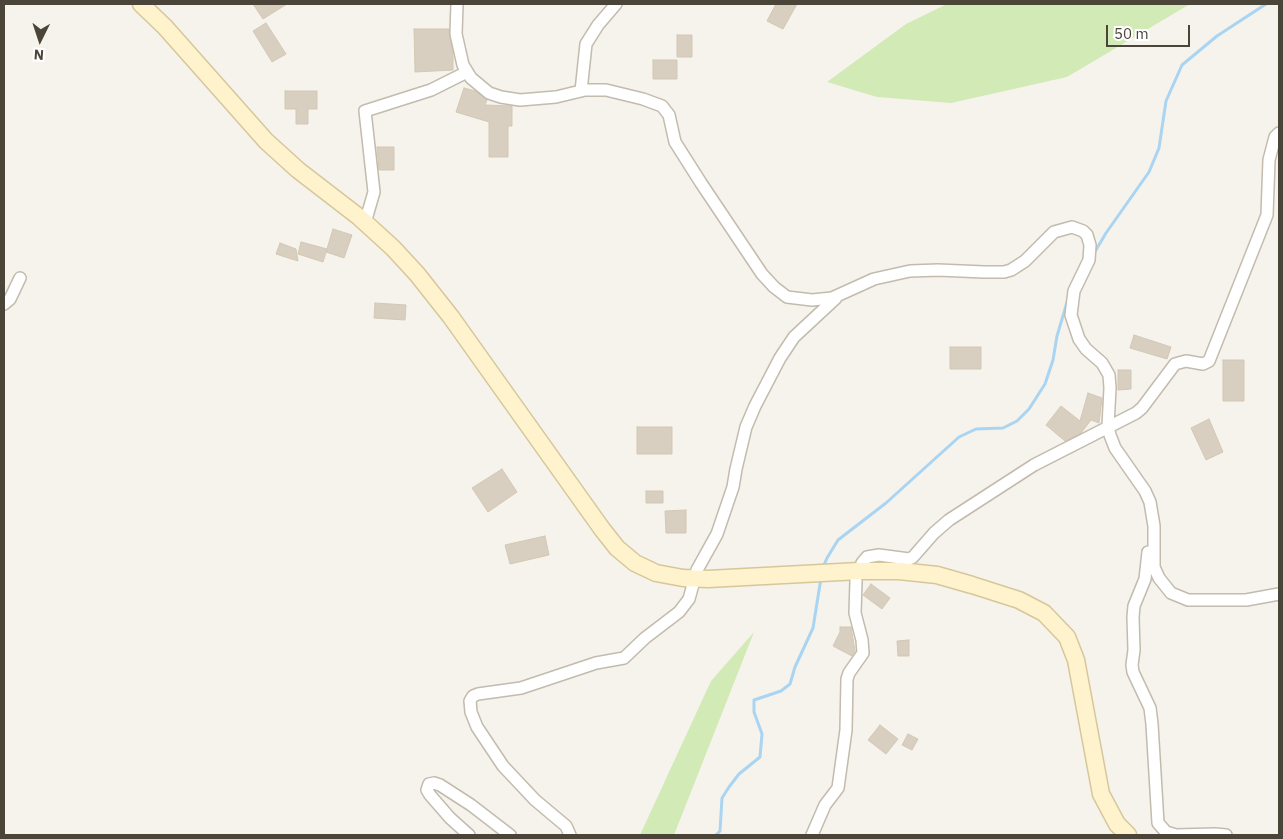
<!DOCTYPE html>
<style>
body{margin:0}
#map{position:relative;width:1283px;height:839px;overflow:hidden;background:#f6f3ec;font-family:"IBM Plex Sans",sans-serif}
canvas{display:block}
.frame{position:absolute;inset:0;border:5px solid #4b4439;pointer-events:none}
.north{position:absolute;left:15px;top:15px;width:50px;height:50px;-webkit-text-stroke:4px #fff;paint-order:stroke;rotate:184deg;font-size:14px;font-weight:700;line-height:20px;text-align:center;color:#4b4439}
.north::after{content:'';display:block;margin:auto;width:18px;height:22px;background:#4b4439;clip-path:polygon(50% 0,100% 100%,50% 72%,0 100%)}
.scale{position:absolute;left:1106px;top:25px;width:84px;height:22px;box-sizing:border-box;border:2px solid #4b4439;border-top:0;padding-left:6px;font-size:15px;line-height:18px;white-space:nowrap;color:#4b4439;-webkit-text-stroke:4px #fff;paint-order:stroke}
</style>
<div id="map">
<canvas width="1283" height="839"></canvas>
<div class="frame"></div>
<div class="north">N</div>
<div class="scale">50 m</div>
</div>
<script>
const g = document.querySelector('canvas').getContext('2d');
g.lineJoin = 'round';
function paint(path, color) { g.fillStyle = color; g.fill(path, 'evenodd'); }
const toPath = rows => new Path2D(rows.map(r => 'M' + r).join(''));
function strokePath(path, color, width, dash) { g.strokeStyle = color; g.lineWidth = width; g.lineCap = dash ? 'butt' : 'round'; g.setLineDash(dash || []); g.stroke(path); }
paint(toPath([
 [947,4,1190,4,1067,77,951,103,877,97,827,82,906,24],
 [754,632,674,835,640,835,711,681]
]), '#d2eab5');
strokePath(toPath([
 [1093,255,1106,233,1149,172,1159,148,1166,101,1182,65,1217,36,1266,4],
 [823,567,827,558,838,540,886,503,959,437,976,429,1003,428,1017,421,1029,409,1045,384,1053,360,1057,336,1068,299],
 [716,835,720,831,722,798,729,787,739,774,760,757,762,734,754,712,754,700,781,691,790,684,795,667,813,628,821,578]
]), '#a9d4f2', 3);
const building = toPath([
 [253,4,287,4,263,19,253,4],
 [776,4,797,4,783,29,767,21,776,4],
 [266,23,286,54,272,62,253,31,266,23],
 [414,29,449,29,453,56,453,70,415,72,414,29],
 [677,35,692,35,692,57,677,57,677,35],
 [653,60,677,60,677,79,653,79,653,60],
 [464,88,475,91,487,100,485,105,512,106,512,126,508,126,508,157,489,157,489,122,456,112,464,88],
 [285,91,317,91,317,109,308,109,308,124,296,124,296,109,285,109,285,91],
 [377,147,394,147,394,170,379,170,377,147],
 [333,229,352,235,344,258,326,252,333,229],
 [301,242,327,249,323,262,298,254,301,242],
 [280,243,296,249,298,261,276,254,280,243],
 [375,303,406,305,405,320,374,318,375,303],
 [1134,335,1171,347,1167,359,1130,348,1134,335],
 [950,347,981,347,981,369,950,369,950,347],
 [1223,360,1244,360,1244,401,1223,401,1223,360],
 [1118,370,1131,370,1131,389,1118,390,1118,370],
 [1088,393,1102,398,1099,423,1091,420,1081,433,1065,441,1046,425,1061,406,1080,421,1088,393],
 [1209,419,1223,452,1206,460,1191,428,1209,419],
 [637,427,672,427,672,454,637,454,637,427],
 [502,469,517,492,488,512,472,488,502,469],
 [646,491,663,491,663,503,646,503,646,491],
 [686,510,686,533,666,533,665,511,686,510],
 [545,536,549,555,510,564,505,545,545,536],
 [871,584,890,598,882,609,863,595,871,584],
 [840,627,851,627,855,651,852,656,833,646,840,632,840,627],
 [909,640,909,656,898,656,897,641,909,640],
 [880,725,898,739,886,754,868,740,880,725],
 [908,734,918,739,912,750,902,745,908,734]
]);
paint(building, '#d8cfc1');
strokePath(building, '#d3c7b4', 1);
const street = toPath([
 [457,4,456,34,463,65,471,78,489,93,501,97,520,100,556,97,585,90,606,90,643,99,662,106,669,115,675,142,701,183,762,274,774,287,787,297,812,300,832,298,874,279,910,271,938,270,984,272,1004,272,1011,270,1025,261,1054,232,1072,227,1083,231,1087,235,1090,245,1089,260,1074,291,1071,315,1079,339,1086,349,1102,363,1109,375,1110,388,1108,426,1110,435,1115,448,1145,491,1150,502,1154,526,1154,567,1159,578,1171,593,1188,600,1246,600,1279,594],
 [581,91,586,44,598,25,616,4],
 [367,216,374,192,365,111,431,90,467,72],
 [4,304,10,299,20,278],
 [1148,552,1145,579,1134,606,1133,617,1134,650,1132,665,1133,672,1150,708,1152,724,1158,823,1166,832,1176,835,1215,834,1226,835],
 [862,563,867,557,879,555,909,559,913,557,934,533,949,520,1034,465,1136,413,1142,408,1175,364,1186,361,1203,364,1209,361,1267,215,1269,160,1275,137,1279,133],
 [469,835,450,818,430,795,427,790,429,784,434,783,440,785,471,805,510,835],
 [570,835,566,826,535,800,503,766,477,727,471,712,470,701,473,696,478,694,521,688,596,663,624,658,645,638,679,612,689,599,697,570,717,534,733,487,736,469,746,427,755,406,780,358,794,337,836,298],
 [812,835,825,805,838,788,846,730,847,679,849,673,863,653,862,640,855,613,856,581]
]);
const secondary = toPath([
 [141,4,165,27,266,141,298,170,359,217,393,248,417,274,451,317,602,529,617,548,635,563,656,573,683,578,708,579,859,571,899,571,937,575,972,585,1019,600,1044,613,1067,637,1076,660,1101,794,1117,824,1128,835]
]);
strokePath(street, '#c2bbae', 14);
strokePath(secondary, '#d6c79b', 19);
strokePath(street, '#fff', 11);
strokePath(secondary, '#fff3cd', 16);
</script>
